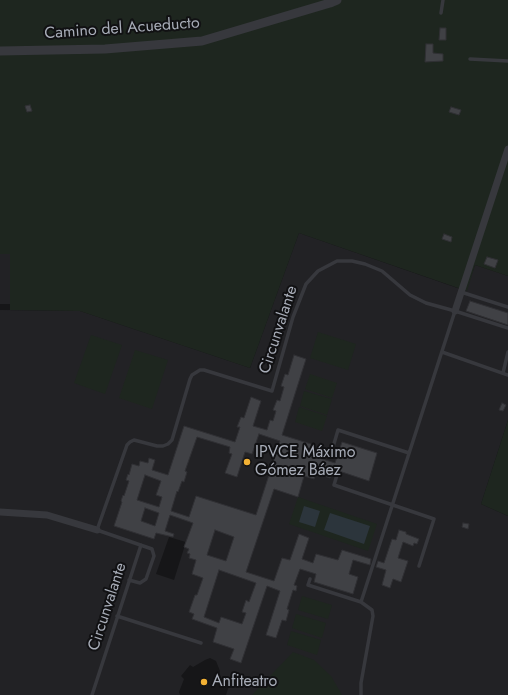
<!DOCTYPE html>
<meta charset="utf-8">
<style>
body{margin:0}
canvas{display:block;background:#161618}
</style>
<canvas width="508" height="695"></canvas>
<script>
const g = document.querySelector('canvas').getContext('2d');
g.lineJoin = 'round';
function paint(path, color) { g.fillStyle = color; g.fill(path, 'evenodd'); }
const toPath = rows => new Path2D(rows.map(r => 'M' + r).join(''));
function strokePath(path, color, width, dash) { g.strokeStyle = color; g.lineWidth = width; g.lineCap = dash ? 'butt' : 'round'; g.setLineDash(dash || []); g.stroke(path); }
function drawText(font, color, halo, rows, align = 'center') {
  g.font = font + ' Jost,sans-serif'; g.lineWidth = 4; g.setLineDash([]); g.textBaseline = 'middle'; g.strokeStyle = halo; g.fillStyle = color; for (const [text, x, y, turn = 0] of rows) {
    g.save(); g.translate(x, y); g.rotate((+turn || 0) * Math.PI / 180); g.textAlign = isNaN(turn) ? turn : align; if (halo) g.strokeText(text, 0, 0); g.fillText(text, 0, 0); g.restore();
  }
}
paint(toPath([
 [299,233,466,291,475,265,508,276,508,420,481,504,508,516,508,695,226,695,229,686,218,679,220,671,216,661,210,658,205,660,193,667,190,665,181,676,184,679,179,692,180,695,0,695,0,310,80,311,250,368],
 [169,537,186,542,174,580,156,574],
 [0,254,10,254,10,304,0,304]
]), '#222225');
paint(toPath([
 [0,0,508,0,508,276,475,265,467,291,299,233,250,368,80,311,10,310,10,254,0,254],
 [318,332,356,344,348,370,310,358],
 [91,335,122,345,105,394,74,383],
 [135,350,168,360,152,409,119,398],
 [310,374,337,383,332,398,305,389],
 [304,391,332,399,327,415,300,406],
 [299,407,327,416,322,431,295,422],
 [508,420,508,516,481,504],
 [298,497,377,524,368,551,289,524],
 [302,596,332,605,328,619,298,610],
 [296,614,326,623,322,638,292,628],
 [291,631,321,640,317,655,287,645],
 [293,652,314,660,331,676,342,695,252,695]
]), '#1e261f');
paint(toPath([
 [304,506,320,511,315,527,299,522],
 [330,513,370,526,364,544,324,530]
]), '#2c353c');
const building = toPath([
 [440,28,446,28,446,40,439,40,440,28],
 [426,44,433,44,433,53,443,54,443,61,425,62,426,44],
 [30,105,32,111,27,112,25,106,30,105],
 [451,107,461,110,459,115,449,112,451,107],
 [444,234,452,237,451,242,442,239,444,234],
 [487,257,498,260,495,268,484,264,487,257],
 [470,301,508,313,508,325,466,311,470,301],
 [294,355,306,359,282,435,314,445,310,455,335,463,342,442,377,453,369,481,333,469,330,478,316,473,314,479,304,476,298,497,274,489,246,572,274,581,282,558,290,560,299,534,309,538,302,559,313,563,316,554,338,560,342,550,371,559,370,565,353,560,349,574,358,577,353,594,314,582,316,574,300,569,294,585,297,586,296,591,293,590,287,609,289,610,286,621,282,620,276,638,266,635,280,591,267,586,241,663,230,659,234,649,213,642,217,628,192,619,194,614,189,612,195,595,197,595,203,578,192,574,196,560,189,558,190,554,187,553,189,549,184,547,193,523,170,515,165,531,174,534,173,537,156,533,154,539,114,526,122,502,121,501,123,495,124,496,129,481,126,480,128,474,129,475,132,464,139,466,140,461,148,463,149,458,155,460,152,470,168,475,184,426,235,442,240,427,237,427,241,417,244,418,251,397,261,401,253,426,267,430,270,420,273,421,276,411,273,410,277,400,280,401,284,387,281,386,285,374,288,375,294,355],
 [259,434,280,441,256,515,196,496,189,517,171,511,177,491,178,492,182,481,184,482,187,472,185,471,197,437,230,447,229,453,232,454,225,473,237,477,245,452,252,454,259,434],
 [145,475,161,481,156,495,162,497,159,507,137,500,145,475],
 [145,508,159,513,155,526,141,521,145,508],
 [215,530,234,537,226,561,207,555,215,530],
 [219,570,256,583,249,602,246,600,242,612,246,613,242,624,221,617,219,623,204,617,219,570],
 [502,403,506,405,503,411,499,410,502,403],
 [463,523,469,524,468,529,462,527,463,523],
 [399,530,406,532,406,534,419,539,417,544,414,543,413,546,403,542,398,558,408,561,401,582,393,579,390,588,382,585,386,570,376,567,378,561,384,563,392,539,396,540,399,530]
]);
paint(building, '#404145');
strokePath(building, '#303034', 1);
strokePath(toPath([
 [441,13,443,0],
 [470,59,508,61],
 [461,292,508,307],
 [455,311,508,328],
 [442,352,508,375],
 [503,373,508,352],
 [331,454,338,430,409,453],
 [337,475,334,485,434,519,419,566],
 [310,579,308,585,361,602],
 [129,580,140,583,146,579,154,556,152,549,97,530,127,445,130,442,134,440,157,446,163,446,168,444,172,440,190,379,192,375,200,370,204,370,272,391,293,317,306,284,318,271,337,261,352,261,365,264,382,271,410,295,426,303,455,311,361,602,372,610,373,616,361,683,361,695],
 [117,616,201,643],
 [92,695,141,545]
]), '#37383d', 3.5);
strokePath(toPath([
 [455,311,508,149],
 [0,512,47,515,97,530]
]), '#37383d', 7);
strokePath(toPath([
 [0,51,105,49,202,41,330,3,337,0]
]), '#37383d', 9);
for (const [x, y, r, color] of [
 [247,462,4,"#f2b134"],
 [204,682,4,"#f2b134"]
]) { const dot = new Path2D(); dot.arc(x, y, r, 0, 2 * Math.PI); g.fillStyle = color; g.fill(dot); strokePath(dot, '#111113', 1.5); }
drawText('16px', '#a8adb8', '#111113', [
 ["Camino del Acueducto",122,29,-4],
 ["Circunvalante",279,330,-72],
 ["Circunvalante",108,607,-72]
]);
drawText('16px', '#a8adb8', '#111113', [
 ["IPVCE Máximo",255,453],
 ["Gómez Báez",255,471],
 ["Anfiteatro",212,682]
], 'left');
</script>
